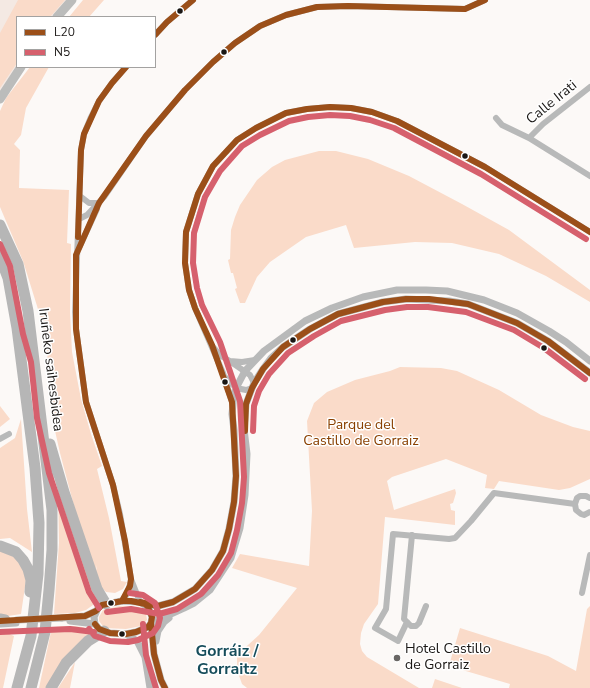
<!DOCTYPE html>
<meta charset="utf-8">
<style>
body{margin:0}
#map{position:relative;width:590px;height:688px;overflow:hidden;background:#fcf9f7;font-family:"Nunito Sans",sans-serif}
canvas{display:block}
.legend{position:absolute;left:16px;top:16px;width:140px;height:52px;box-sizing:border-box;background:#fff;border:1px solid #a3a2a1;margin:0;padding:5px 7px;list-style:none;font-size:12px;color:#1a1715}
.legend li{display:flex;align-items:center;gap:8px;height:20px}
.legend b{width:20px;border:1px solid #a3a2a1}
</style>
<div id="map">
<canvas width="590" height="688"></canvas>
<ul class="legend">
<li><b style="height:5px;background:#9b4f19"></b>L20</li>
<li><b style="height:5px;background:#d6606d"></b>N5</li>
</ul>
</div>
<script>
const g = document.querySelector('canvas').getContext('2d');
g.lineJoin = 'round';
function paint(path, color) { g.fillStyle = color; g.fill(path, 'evenodd'); }
const toPath = rows => new Path2D(rows.map(r => 'M' + r).join(''));
function strokePath(path, color, width, dash) { g.strokeStyle = color; g.lineWidth = width; g.lineCap = dash ? 'butt' : 'round'; g.setLineDash(dash || []); g.stroke(path); }
function drawText(font, color, halo, rows, align = 'center') {
  g.font = font + ' "Nunito Sans",sans-serif'; g.lineWidth = 3; g.setLineDash([]); g.textBaseline = 'middle'; g.strokeStyle = halo; g.fillStyle = color; for (const [text, x, y, turn = 0] of rows) {
    g.save(); g.translate(x, y); g.rotate((+turn || 0) * Math.PI / 180); g.textAlign = isNaN(turn) ? turn : align; if (halo) g.strokeText(text, 0, 0); g.fillText(text, 0, 0); g.restore();
  }
}
paint(toPath([
 [0,0,68,0,54,17,17,17,17,67,0,94]
]), '#f4e9e3');
paint(toPath([
 [18,0,65,0,50,17,17,17,17,63,0,88,0,33],
 [83,0,104,0,89,17,69,17],
 [30,67,49,67,26,108,21,135,14,144,20,150,19,188,69,190,67,243,71,244,70,312,72,352,81,399,91,434,102,466,97,469,109,518,121,581,127,582,123,589,115,593,106,592,102,588,95,576,97,565,93,578,60,453,51,413,50,373,42,322,23,261,0,207,0,111,6,98],
 [319,151,336,151,368,159,409,176,462,204,509,230,590,290,590,302,546,276,499,254,452,243,415,242,354,248,346,225,306,237,270,262,257,277,245,303,240,303,235,289,237,288,233,273,231,273,228,260,230,259,231,230,235,217,240,205,257,180,272,167,285,160],
 [400,367,441,368,457,371,499,390,541,415,573,427,590,431,590,479,570,488,559,490,499,481,494,489,485,488,487,475,446,459,392,477,387,481,394,510,455,489,456,493,453,503,450,504,451,510,455,511,455,525,385,517,378,604,364,624,361,633,360,644,362,651,367,657,419,688,247,688,242,684,237,670,237,655,259,635,297,588,232,568,240,554,309,566,312,511,307,421,314,403,327,392,355,380,390,371],
 [0,406,10,419,0,427],
 [21,419,27,509,32,552,10,538,0,539,0,448,15,438],
 [58,487,95,593,96,601,93,605,86,610,75,613,54,614,59,543],
 [0,551,15,556,23,568,26,580,21,614,8,616,0,615],
 [119,606,139,607,146,613,147,620,141,626,126,629,105,628,102,625,99,621,99,617,103,610],
 [590,606,590,688,509,688,510,684,459,669,460,665,450,662,460,628,548,656,576,671,587,609],
 [75,626,82,627,90,630,92,632,47,688,39,688,52,627],
 [0,630,14,636,3,688,0,688],
 [75,662,70,688,58,688],
 [435,679,462,688,432,688]
]), '#fadbc9');
strokePath(toPath([
 [155,35,167,22,193,0],
 [126,67,112,83,99,101,91,117,84,134,81,150,75,312,76,329,86,402,113,485,120,514,131,579,140,602],
 [496,118,502,125,529,138,590,176],
 [529,138,543,124,590,87],
 [80,196,89,203,99,203],
 [79,219,87,215,104,197,146,136,185,90,213,62,235,43,260,26,286,15,317,7,348,6,465,9,485,0],
 [79,248,97,209],
 [213,347,221,356,230,361,242,362,255,360],
 [231,362,250,375,254,383],
 [226,378,236,388,246,390,252,388],
 [232,402,223,373,195,308,189,290,185,263,186,232,198,194,213,166,237,140,256,128,286,113,307,109,330,107,351,108,372,112,397,121,485,167,590,232],
 [0,439,9,434],
 [590,498,586,496,580,496,577,498,575,504,576,510,581,514,584,515,590,512],
 [412,535,404,619,411,626,416,626,419,623,426,606],
 [582,593,590,555],
 [122,601,127,594,131,581],
 [407,622,398,641,375,628,386,609,393,534,449,539,455,538,471,521,494,493,575,504]
]), '#b8b9b9', 6);
strokePath(toPath([
 [122,601,140,602,148,607,152,617,151,623,148,627,136,632,126,634,110,633,99,629,95,624,94,617,98,608,102,605,122,601],
 [145,604,158,606,173,602,195,589,212,570,223,551,229,529,234,502,236,476,234,430,232,414,234,394,236,388,245,371,264,351,305,321,332,308,363,297,397,290,426,290,447,291,484,300,517,313,549,331,566,342,590,361],
 [62,618,85,616,96,611],
 [70,621,95,624],
 [151,623,184,608,194,603,210,590,231,558,240,528,245,495,247,454,244,429,246,404,254,383,263,369,271,358,283,347,310,329,338,314,383,302,406,299,449,301,468,304,517,323,548,341,590,373],
 [151,623,154,654,161,680,165,688],
 [0,624,16,623],
 [126,634,137,641,145,657,150,688],
 [156,641,158,631,164,622,169,618]
]), '#b8b9b9', 7);
strokePath(toPath([
 [57,17,72,0],
 [0,99,21,67]
]), '#bbbcbb', 9);
strokePath(toPath([
 [0,225,18,264,28,311,52,510,52,550,49,590,45,632,31,688],
 [0,257,8,278,17,328,35,468,39,523,38,574,31,636,17,688],
 [50,444,64,492,97,589,106,604],
 [0,546,16,552,23,560,28,569,31,580,30,592],
 [0,619,5,620],
 [51,688,66,663,88,641,104,631]
]), '#b6b6b6', 11);
strokePath(toPath([
 [17,620,62,618]
]), '#b8b9b9', 7);
strokePath(toPath([
 [155,35,167,22,193,0],
 [78,237,81,150,84,134,99,101,112,83,126,67],
 [245,431,246,404,252,388,263,369,283,347,310,329,338,314,383,302,406,299,429,299,468,304,517,323,548,341,590,373],
 [122,601,130,586,131,579,125,541,113,485,86,402,76,329,76,255,99,203,146,136,185,90,213,62,235,43,260,26,286,15,317,7,348,6,465,9,485,0],
 [140,602,158,606,173,602,195,589,212,570,223,551,229,529,234,502,236,476,232,402,212,345,195,308,189,290,185,263,186,232,198,194,213,166,237,140,256,128,286,113,307,109,330,107,351,108,372,112,397,121,485,167,590,232],
 [0,621,85,616,96,611,102,605,122,601,131,601,145,604,148,607,152,617,151,623,148,627,136,632,126,634,110,633,99,629,95,624],
 [151,623,154,654,161,680,165,688]
]), '#9b4f19', 6);
strokePath(toPath([
 [0,244,10,266,23,334,31,362,37,418,49,473,89,592,99,608],
 [253,431,254,406,259,391,269,374,288,353,314,336,341,321,385,310,407,307,428,307,466,312,514,330,544,348,585,379],
 [107,612,131,609,159,614,177,609,201,594,218,575,231,553,237,530,242,503,244,477,240,401,220,342,202,305,197,288,193,263,194,233,205,197,220,171,242,146,260,135,289,121,308,117,330,115,350,116,370,120,394,128,481,174,586,239],
 [143,624,146,655,156,688],
 [89,629,95,636,110,641,128,642,138,640,153,633,158,626,160,618,155,603,143,595,130,593],
 [0,632,70,629,94,632]
]), '#d6606d', 6);
for (const [x, y, r, color] of [
 [180,11,3.5,"#1a1715"],
 [224,52,3.5,"#1a1715"],
 [465,156,3.5,"#1a1715"],
 [293,340,3.5,"#1a1715"],
 [544,348,3.5,"#1a1715"],
 [225,382,3.5,"#1a1715"],
 [111,603,3.5,"#1a1715"],
 [122,634,3.5,"#1a1715"],
 [397,658,4,"#696664"]
]) { const dot = new Path2D(); dot.arc(x, y, r, 0, 2 * Math.PI); g.fillStyle = color; g.fill(dot); strokePath(dot, '#fff', 1.5); }
drawText('14px', '#1a1715', '#fff', [
 ["Calle Irati",552,103,-39],
 ["Iruñeko saihesbidea",50,370,83]
]);
drawText('14px', '#894001', '#fff', [
 ["Parque del",361,426],
 ["Castillo de Gorraiz",361,442]
]);
drawText('14px', '#1a1715', '#fff', [
 ["Hotel Castillo",405,650],
 ["de Gorraiz",405,666]
], 'left');
drawText('bold 16px', '#164d5b', '#fff', [
 ["Gorráiz /",227,652],
 ["Gorraitz",227,670]
]);
</script>
